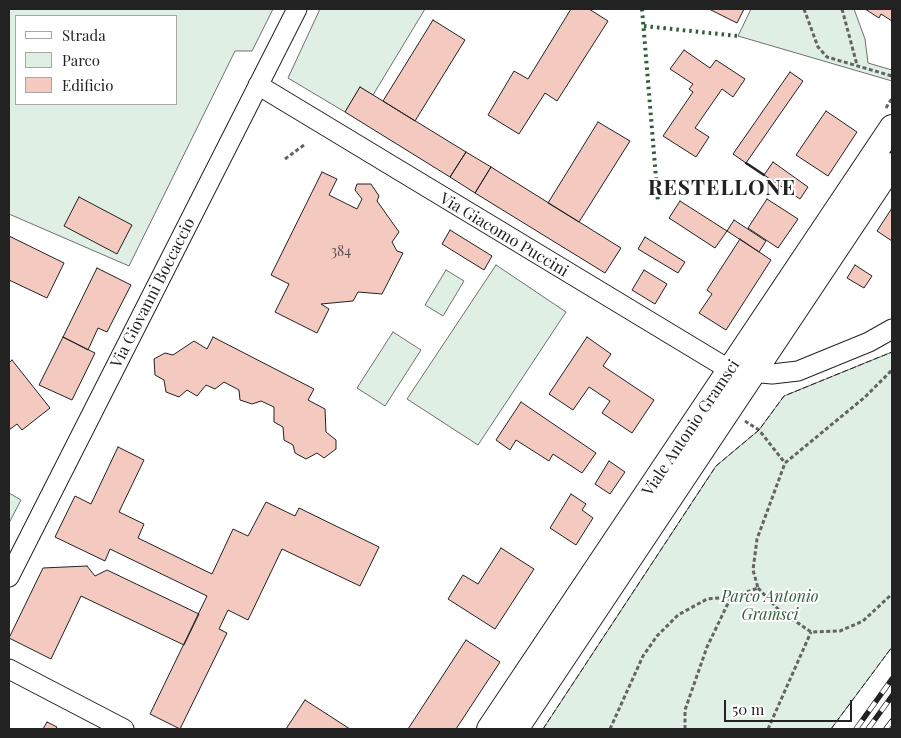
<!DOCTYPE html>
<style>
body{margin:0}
#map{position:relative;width:901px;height:738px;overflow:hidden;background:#fff;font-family:"Playfair Display",serif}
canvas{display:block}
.frame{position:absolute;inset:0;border:10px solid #222;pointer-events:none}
.legend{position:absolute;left:15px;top:15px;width:162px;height:90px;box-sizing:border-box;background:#fff;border:1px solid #a7a7a7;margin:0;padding:6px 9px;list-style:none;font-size:15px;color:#222}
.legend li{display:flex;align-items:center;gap:10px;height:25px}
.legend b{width:25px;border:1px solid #a7a7a7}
.scale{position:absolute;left:724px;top:700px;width:128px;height:22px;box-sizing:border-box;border:2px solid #222;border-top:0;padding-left:6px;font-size:15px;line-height:18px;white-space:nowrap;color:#222;-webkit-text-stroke:4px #fff;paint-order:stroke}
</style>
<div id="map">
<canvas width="901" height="738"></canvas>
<div class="frame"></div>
<ul class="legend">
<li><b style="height:6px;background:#fff"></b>Strada</li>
<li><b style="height:14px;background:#e0efe3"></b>Parco</li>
<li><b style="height:14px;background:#f3c9c0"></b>Edificio</li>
</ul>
<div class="scale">50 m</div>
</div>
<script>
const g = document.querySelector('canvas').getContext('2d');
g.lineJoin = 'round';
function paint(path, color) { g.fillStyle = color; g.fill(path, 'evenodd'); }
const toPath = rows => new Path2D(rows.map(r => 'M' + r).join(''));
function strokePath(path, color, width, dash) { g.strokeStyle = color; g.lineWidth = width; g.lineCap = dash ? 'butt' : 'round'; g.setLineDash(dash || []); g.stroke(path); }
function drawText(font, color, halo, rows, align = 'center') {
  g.font = font + ' "Playfair Display",serif'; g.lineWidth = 4; g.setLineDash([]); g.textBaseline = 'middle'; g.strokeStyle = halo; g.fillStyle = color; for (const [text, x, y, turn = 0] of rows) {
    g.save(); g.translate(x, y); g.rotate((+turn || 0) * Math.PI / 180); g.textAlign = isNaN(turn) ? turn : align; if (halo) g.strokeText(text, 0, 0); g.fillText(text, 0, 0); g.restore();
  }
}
const green = toPath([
 [9,9,273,9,252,51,235,51,129,266,9,214,9,9],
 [16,16,176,16,176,104,16,104,16,16],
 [320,9,425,9,373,95,360,87,345,112,288,78,320,9],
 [751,9,854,9,865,39,868,63,892,70,892,81,738,36,751,9],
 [496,265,566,312,478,445,407,399,496,265],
 [446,270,464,281,443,316,425,305,446,270],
 [393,332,421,350,385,406,357,388,393,332],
 [892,352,892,647,831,729,543,729,716,466,759,430,784,396,892,352],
 [9,493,21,500,9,523,9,493]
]);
paint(green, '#e0efe3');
strokePath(green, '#6f6f6f', 1);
const building = toPath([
 [571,9,589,9,608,21,557,101,545,93,519,134,488,115,514,71,528,79,571,9],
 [709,9,744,9,737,23,709,9],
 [865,9,892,9,892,21,881,14,879,18,865,9],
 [433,20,465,40,415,121,383,101,433,20],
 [684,50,710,68,716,60,745,79,733,97,722,89,695,128,709,137,696,157,663,136,693,92,689,89,693,84,670,69,684,50],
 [790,72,803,81,746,163,733,154,790,72],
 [360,87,466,152,450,177,345,112,360,87],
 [826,111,857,132,828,176,796,155,826,111],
 [598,122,630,141,579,222,548,203,598,122],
 [466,152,491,167,475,193,450,177,466,152],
 [773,162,808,187,800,199,764,175,773,162],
 [491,167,621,248,605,273,475,193,491,167],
 [322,172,337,179,329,195,357,209,362,199,355,190,357,184,371,184,379,196,377,201,399,232,392,242,397,251,403,253,382,294,358,292,353,301,321,304,329,309,317,333,275,312,289,284,271,275,322,172],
 [79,197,132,225,117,254,64,226,79,197],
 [767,199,798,219,778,248,748,228,767,199],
 [680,201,727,231,715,248,669,218,680,201],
 [892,208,892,241,877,231,892,208],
 [734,220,766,241,759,252,727,231,734,220],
 [450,230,492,256,484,270,442,244,450,230],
 [9,236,64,263,47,298,9,280,9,236],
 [645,237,685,262,678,273,638,249,645,237],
 [740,239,771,260,726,330,699,313,712,294,707,290,740,239],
 [855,265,872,276,864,288,847,278,855,265],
 [97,268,131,285,107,332,98,328,88,350,63,337,97,268],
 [644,270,667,284,655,304,632,290,644,270],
 [63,337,95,353,72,400,39,385,63,337],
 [213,337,314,389,308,400,325,409,326,432,336,440,336,449,324,458,317,453,306,459,295,453,293,445,284,440,283,427,274,422,274,407,261,401,252,404,240,400,239,390,224,382,215,389,206,385,197,396,187,390,179,397,166,392,164,380,155,375,154,359,165,353,173,355,194,341,207,349,213,337],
 [587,337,611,354,603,366,654,400,632,433,602,413,610,401,589,387,573,410,549,394,587,337],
 [12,360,50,408,22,430,17,424,9,430,9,363,12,360],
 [521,402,596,453,582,473,553,454,549,461,516,440,510,450,496,440,521,402],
 [118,447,144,460,119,512,144,524,138,538,212,574,233,529,248,536,266,502,295,516,299,508,379,547,360,586,282,549,248,620,228,610,219,629,227,633,180,729,150,714,207,596,110,549,105,561,55,537,75,496,91,504,118,447],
 [609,461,625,472,610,494,595,484,609,461],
 [571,494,586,504,582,510,593,518,576,545,550,528,571,494],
 [501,548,534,569,495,629,448,599,463,575,478,584,501,548],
 [87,566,95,576,107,570,199,614,184,645,81,596,51,659,9,638,43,568,87,566],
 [466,640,500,662,456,729,408,729,466,640],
 [305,700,350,729,286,729,305,700],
 [47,722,57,727,56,729,43,729,47,722]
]);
paint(building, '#f3c9c0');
strokePath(building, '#222', 1);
const minor = toPath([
 [258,85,730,370,772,374,798,371,869,342,892,329],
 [9,577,297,9],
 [9,669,124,729]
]);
const major = toPath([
 [489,729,892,127],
 [516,729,892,165]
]);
strokePath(minor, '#222', 21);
strokePath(major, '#222', 26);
strokePath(toPath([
 [804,9,818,47,827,57,892,76],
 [842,9,857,65],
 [886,108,892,98],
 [285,159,304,145],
 [745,421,759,430,785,463],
 [758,588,778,609,811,632,840,631,863,621,892,594],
 [610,729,643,656,657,636,678,615,707,599,732,597,758,588,753,570,757,539,785,463,865,397,892,370],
 [685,729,685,710,707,647,731,597],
 [768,729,811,632]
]), '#646464', 3, [4, 2.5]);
strokePath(minor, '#fff', 19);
strokePath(major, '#fff', 24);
const rail = toPath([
 [856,729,892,679],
 [868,729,892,696],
 [886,729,892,721]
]);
strokePath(rail, '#222', 5.5);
strokePath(rail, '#fff', 4, [11]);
strokePath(toPath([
 [642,9,658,202],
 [644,26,738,36]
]), '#2f5e38', 4, [2.5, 4]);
strokePath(toPath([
 [543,729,716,466,759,430,784,396,892,352],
 [831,729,892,647]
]), '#222', 1, [6, 2.5]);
strokePath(toPath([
 [746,163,764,175]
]), '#222', 2.5);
drawText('14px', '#564c4a', null, [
 ["384",341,252]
]);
drawText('16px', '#222', '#fff', [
 ["Via Giacomo Puccini",504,235,31],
 ["Via Giovanni Boccaccio",153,293,-63],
 ["Viale Antonio Gramsci",691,428,-56]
]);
drawText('italic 16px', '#2f5e38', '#fff', [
 ["Parco Antonio",770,597],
 ["Gramsci",770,615]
]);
g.letterSpacing = '1px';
drawText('bold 21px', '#222', '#fff', [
 ["RESTELLONE",722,188]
]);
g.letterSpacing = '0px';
</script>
